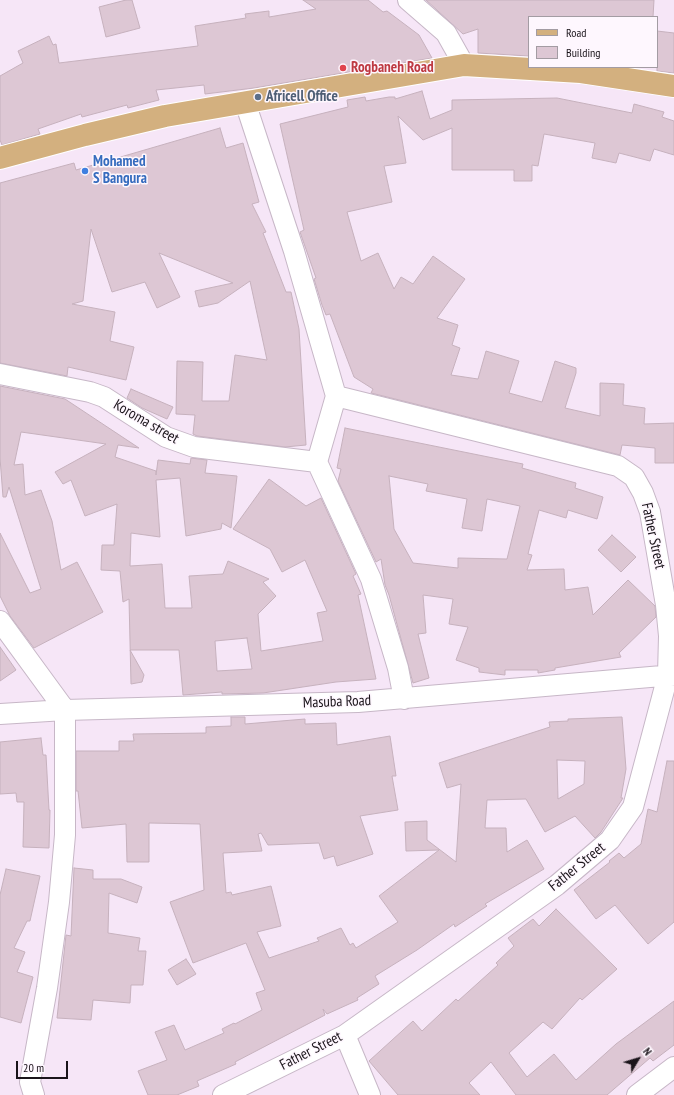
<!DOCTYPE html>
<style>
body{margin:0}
#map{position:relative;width:674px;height:1095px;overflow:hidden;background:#f6e6f7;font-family:"PT Sans Narrow",sans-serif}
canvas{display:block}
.legend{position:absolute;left:528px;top:16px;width:130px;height:52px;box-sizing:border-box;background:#fef7fe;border:1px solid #a39ca3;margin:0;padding:5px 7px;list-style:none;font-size:12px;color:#1a141a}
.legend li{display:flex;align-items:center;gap:8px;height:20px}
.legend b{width:20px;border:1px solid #a39ca3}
.north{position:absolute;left:618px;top:1039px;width:40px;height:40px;-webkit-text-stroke:3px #fef7fe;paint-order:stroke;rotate:52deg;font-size:11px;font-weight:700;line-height:16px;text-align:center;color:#1a141a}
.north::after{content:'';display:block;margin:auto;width:14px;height:18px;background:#1a141a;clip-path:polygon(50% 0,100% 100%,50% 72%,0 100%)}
.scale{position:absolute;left:16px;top:1061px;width:52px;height:18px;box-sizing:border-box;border:2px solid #1a141a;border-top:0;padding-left:5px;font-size:12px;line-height:14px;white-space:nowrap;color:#1a141a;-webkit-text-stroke:3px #fef7fe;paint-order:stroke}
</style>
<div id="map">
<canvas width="674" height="1095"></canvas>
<ul class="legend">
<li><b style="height:5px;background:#d3b07f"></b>Road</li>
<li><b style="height:11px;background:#ddc7d4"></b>Building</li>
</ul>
<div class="north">N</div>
<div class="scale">20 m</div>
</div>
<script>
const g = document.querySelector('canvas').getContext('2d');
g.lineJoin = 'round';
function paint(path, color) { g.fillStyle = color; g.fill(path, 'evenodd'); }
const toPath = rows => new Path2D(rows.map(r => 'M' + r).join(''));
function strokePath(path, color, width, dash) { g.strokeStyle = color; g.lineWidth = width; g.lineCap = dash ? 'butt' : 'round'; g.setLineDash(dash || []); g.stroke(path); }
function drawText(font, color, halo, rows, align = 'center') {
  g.font = font + ' "PT Sans Narrow",sans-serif'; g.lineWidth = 3; g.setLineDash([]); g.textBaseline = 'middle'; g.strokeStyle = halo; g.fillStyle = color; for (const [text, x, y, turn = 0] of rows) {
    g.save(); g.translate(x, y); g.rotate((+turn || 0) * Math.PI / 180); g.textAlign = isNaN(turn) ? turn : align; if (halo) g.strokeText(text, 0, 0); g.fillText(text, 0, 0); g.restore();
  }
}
const building = toPath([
 [126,0,132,0,140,28,106,37,99,7,126,0],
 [303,0,368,0,383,12,387,11,419,35,432,58,254,88,205,94,204,85,156,90,159,100,128,108,127,105,82,117,81,114,38,129,40,134,2,145,0,140,0,76,23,63,18,51,49,36,53,45,56,44,59,63,198,46,195,26,246,18,245,14,269,11,269,17,316,9,303,0],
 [426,0,654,0,653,17,529,17,529,56,478,53,478,29,463,34,426,0],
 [657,31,674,33,674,73,657,71,657,31],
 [422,91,430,119,452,110,452,100,557,98,632,113,634,104,664,112,662,117,674,121,674,155,654,149,650,161,619,153,616,163,592,158,595,143,544,134,538,166,532,165,532,181,514,181,514,170,452,170,452,128,423,140,398,116,406,163,384,166,392,202,347,212,361,261,378,253,394,289,401,277,413,284,433,256,465,279,437,318,458,325,452,345,460,348,451,375,478,379,486,351,519,361,509,393,542,402,555,361,576,368,576,373,565,408,600,416,600,383,624,384,623,405,645,408,644,424,674,423,674,463,655,463,655,448,622,445,620,455,371,393,373,389,354,377,330,314,326,315,322,305,314,279,316,278,300,232,304,230,280,124,348,107,347,100,365,97,366,101,389,97,395,97,395,99,422,91],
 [220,128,226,148,243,143,259,202,252,204,266,232,263,233,286,292,291,292,299,329,306,445,285,447,197,436,193,434,195,415,176,414,177,361,203,362,202,401,229,401,235,355,267,360,250,281,218,303,199,307,195,291,233,283,159,253,180,297,157,308,145,282,112,292,91,229,83,301,72,304,115,312,110,341,134,347,126,380,68,367,67,376,0,363,0,183,74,163,76,170,220,128],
 [0,386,65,399,139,448,118,445,115,457,156,471,156,475,158,460,190,464,191,458,207,460,205,473,237,476,231,528,222,523,221,529,186,536,180,478,156,480,160,537,131,533,130,566,162,564,165,608,192,608,189,576,223,574,228,561,269,579,263,582,276,596,258,614,261,651,323,641,317,613,327,611,305,560,282,572,270,549,233,529,269,479,306,506,321,498,356,574,353,576,361,594,358,595,376,679,336,682,263,693,222,694,222,692,183,695,179,650,130,650,144,675,142,682,131,684,129,599,123,602,120,571,101,570,102,545,114,545,117,504,85,516,71,480,63,484,55,472,106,444,21,432,14,465,23,464,25,495,41,490,52,521,61,570,77,562,103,612,34,648,10,616,0,596,0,533,30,593,41,589,9,487,6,497,3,497,0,458,0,386],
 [247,638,252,669,217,671,215,641,247,638],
 [131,389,173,407,167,419,142,408,127,398,131,389],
 [345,428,523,464,522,468,576,483,575,488,603,497,597,519,568,510,566,518,539,510,528,554,532,555,527,570,564,569,565,590,588,587,593,615,628,580,655,606,656,617,619,653,621,657,555,668,555,670,538,673,538,670,505,670,505,675,479,672,479,668,456,660,468,627,449,624,453,599,423,595,426,633,418,634,429,678,413,683,389,595,385,585,381,559,376,562,338,481,341,469,337,468,345,428],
 [389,476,428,484,426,491,467,499,462,528,482,531,487,499,520,506,507,559,458,558,458,568,413,563,394,529,389,476],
 [612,535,636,557,621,572,598,550,612,535],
 [0,647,16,670,0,681,0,647],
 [231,717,245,717,245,724,305,719,305,724,336,723,337,745,390,736,396,776,392,776,398,810,360,816,373,854,337,866,334,856,324,859,319,843,268,845,261,833,258,834,262,851,223,853,226,893,231,892,232,895,271,886,281,926,257,932,269,958,319,941,317,938,341,928,350,945,353,943,356,948,398,922,379,896,439,850,406,851,405,822,427,821,427,840,456,862,461,784,447,788,439,763,550,727,549,722,568,721,568,719,622,717,626,769,621,798,623,798,601,832,595,838,575,816,545,832,526,799,487,800,485,828,506,828,507,852,527,840,544,869,485,904,487,906,455,927,454,924,417,950,375,976,379,984,357,998,358,1000,327,1014,323,1009,325,1015,235,1062,236,1064,197,1081,199,1086,177,1095,148,1095,138,1071,167,1060,155,1032,174,1025,185,1050,224,1033,222,1029,234,1023,235,1024,262,1010,256,993,265,990,246,943,193,963,170,902,204,890,200,824,149,823,149,862,127,862,126,824,82,828,78,791,76,791,76,751,119,751,119,741,134,741,133,734,206,733,206,727,231,726,231,717],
 [557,760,585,761,584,784,558,799,557,760],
 [41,738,43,755,46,755,49,810,50,810,49,848,23,847,24,802,17,802,16,793,0,794,0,742,41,738],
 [667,761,674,761,674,922,648,944,615,905,596,919,574,890,610,862,609,861,619,853,624,858,641,844,648,809,657,812,667,761],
 [74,868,93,870,93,879,121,879,142,887,137,903,109,893,108,933,140,938,138,951,146,951,143,985,131,985,130,1003,93,1000,91,1020,57,1018,66,935,71,936,74,868],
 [6,869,40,876,30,921,27,921,14,948,25,952,17,972,33,977,21,1023,0,1017,0,895,6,869],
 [556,909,617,969,582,1000,580,998,552,1029,543,1022,509,1053,527,1077,554,1054,576,1080,616,1044,674,1001,674,1045,653,1061,650,1058,607,1095,516,1095,491,1062,469,1083,480,1095,398,1095,369,1061,413,1021,422,1031,456,999,458,1001,498,965,496,963,514,946,508,938,533,919,539,926,556,909],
 [186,959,196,974,177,985,168,970,186,959]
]);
paint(building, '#ddc7d4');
strokePath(building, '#c6b1bd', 1);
const street = toPath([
 [408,0,446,33,464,65],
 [245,102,294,251,336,396,317,462,371,579,398,668,404,699],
 [0,374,90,392,104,397,166,437,194,447,317,462],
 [0,621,65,710,65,835,59,902,47,988,30,1082,34,1095],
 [0,714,65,710,358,702,674,675],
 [345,1035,370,1095],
 [223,1095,345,1035,557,885,610,840,633,807,668,675,669,636,666,605,650,512,643,493,634,477,618,466,336,396],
 [637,1095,674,1067]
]);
const primary = toPath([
 [0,158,85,135,165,116,464,65,581,72,674,86]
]);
strokePath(street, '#c7b7c7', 22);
strokePath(primary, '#fff', 24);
strokePath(street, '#fff', 20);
strokePath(primary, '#d3b07f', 22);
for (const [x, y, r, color] of [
 [343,68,4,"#e0444e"],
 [258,97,4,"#5c6f8a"],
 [85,171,4,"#3f7fe0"]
]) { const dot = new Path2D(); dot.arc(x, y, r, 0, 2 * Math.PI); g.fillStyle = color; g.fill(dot); strokePath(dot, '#fef7fe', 1.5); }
drawText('bold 15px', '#be3a42', '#fef7fe', [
 ["Rogbaneh Road",351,68]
], 'left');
drawText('bold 15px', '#4e5e75', '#fef7fe', [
 ["Africell Office",266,97]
], 'left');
drawText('bold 15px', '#366cbe', '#fef7fe', [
 ["Mohamed",93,162],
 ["S Bangura",93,179]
], 'left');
drawText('15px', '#1a141a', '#fef7fe', [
 ["Koroma street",146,422,30],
 ["Father Street",653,536,78],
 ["Masuba Road",337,702,-2],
 ["Father Street",577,867,-39],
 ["Father Street",311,1051,-27]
]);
</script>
